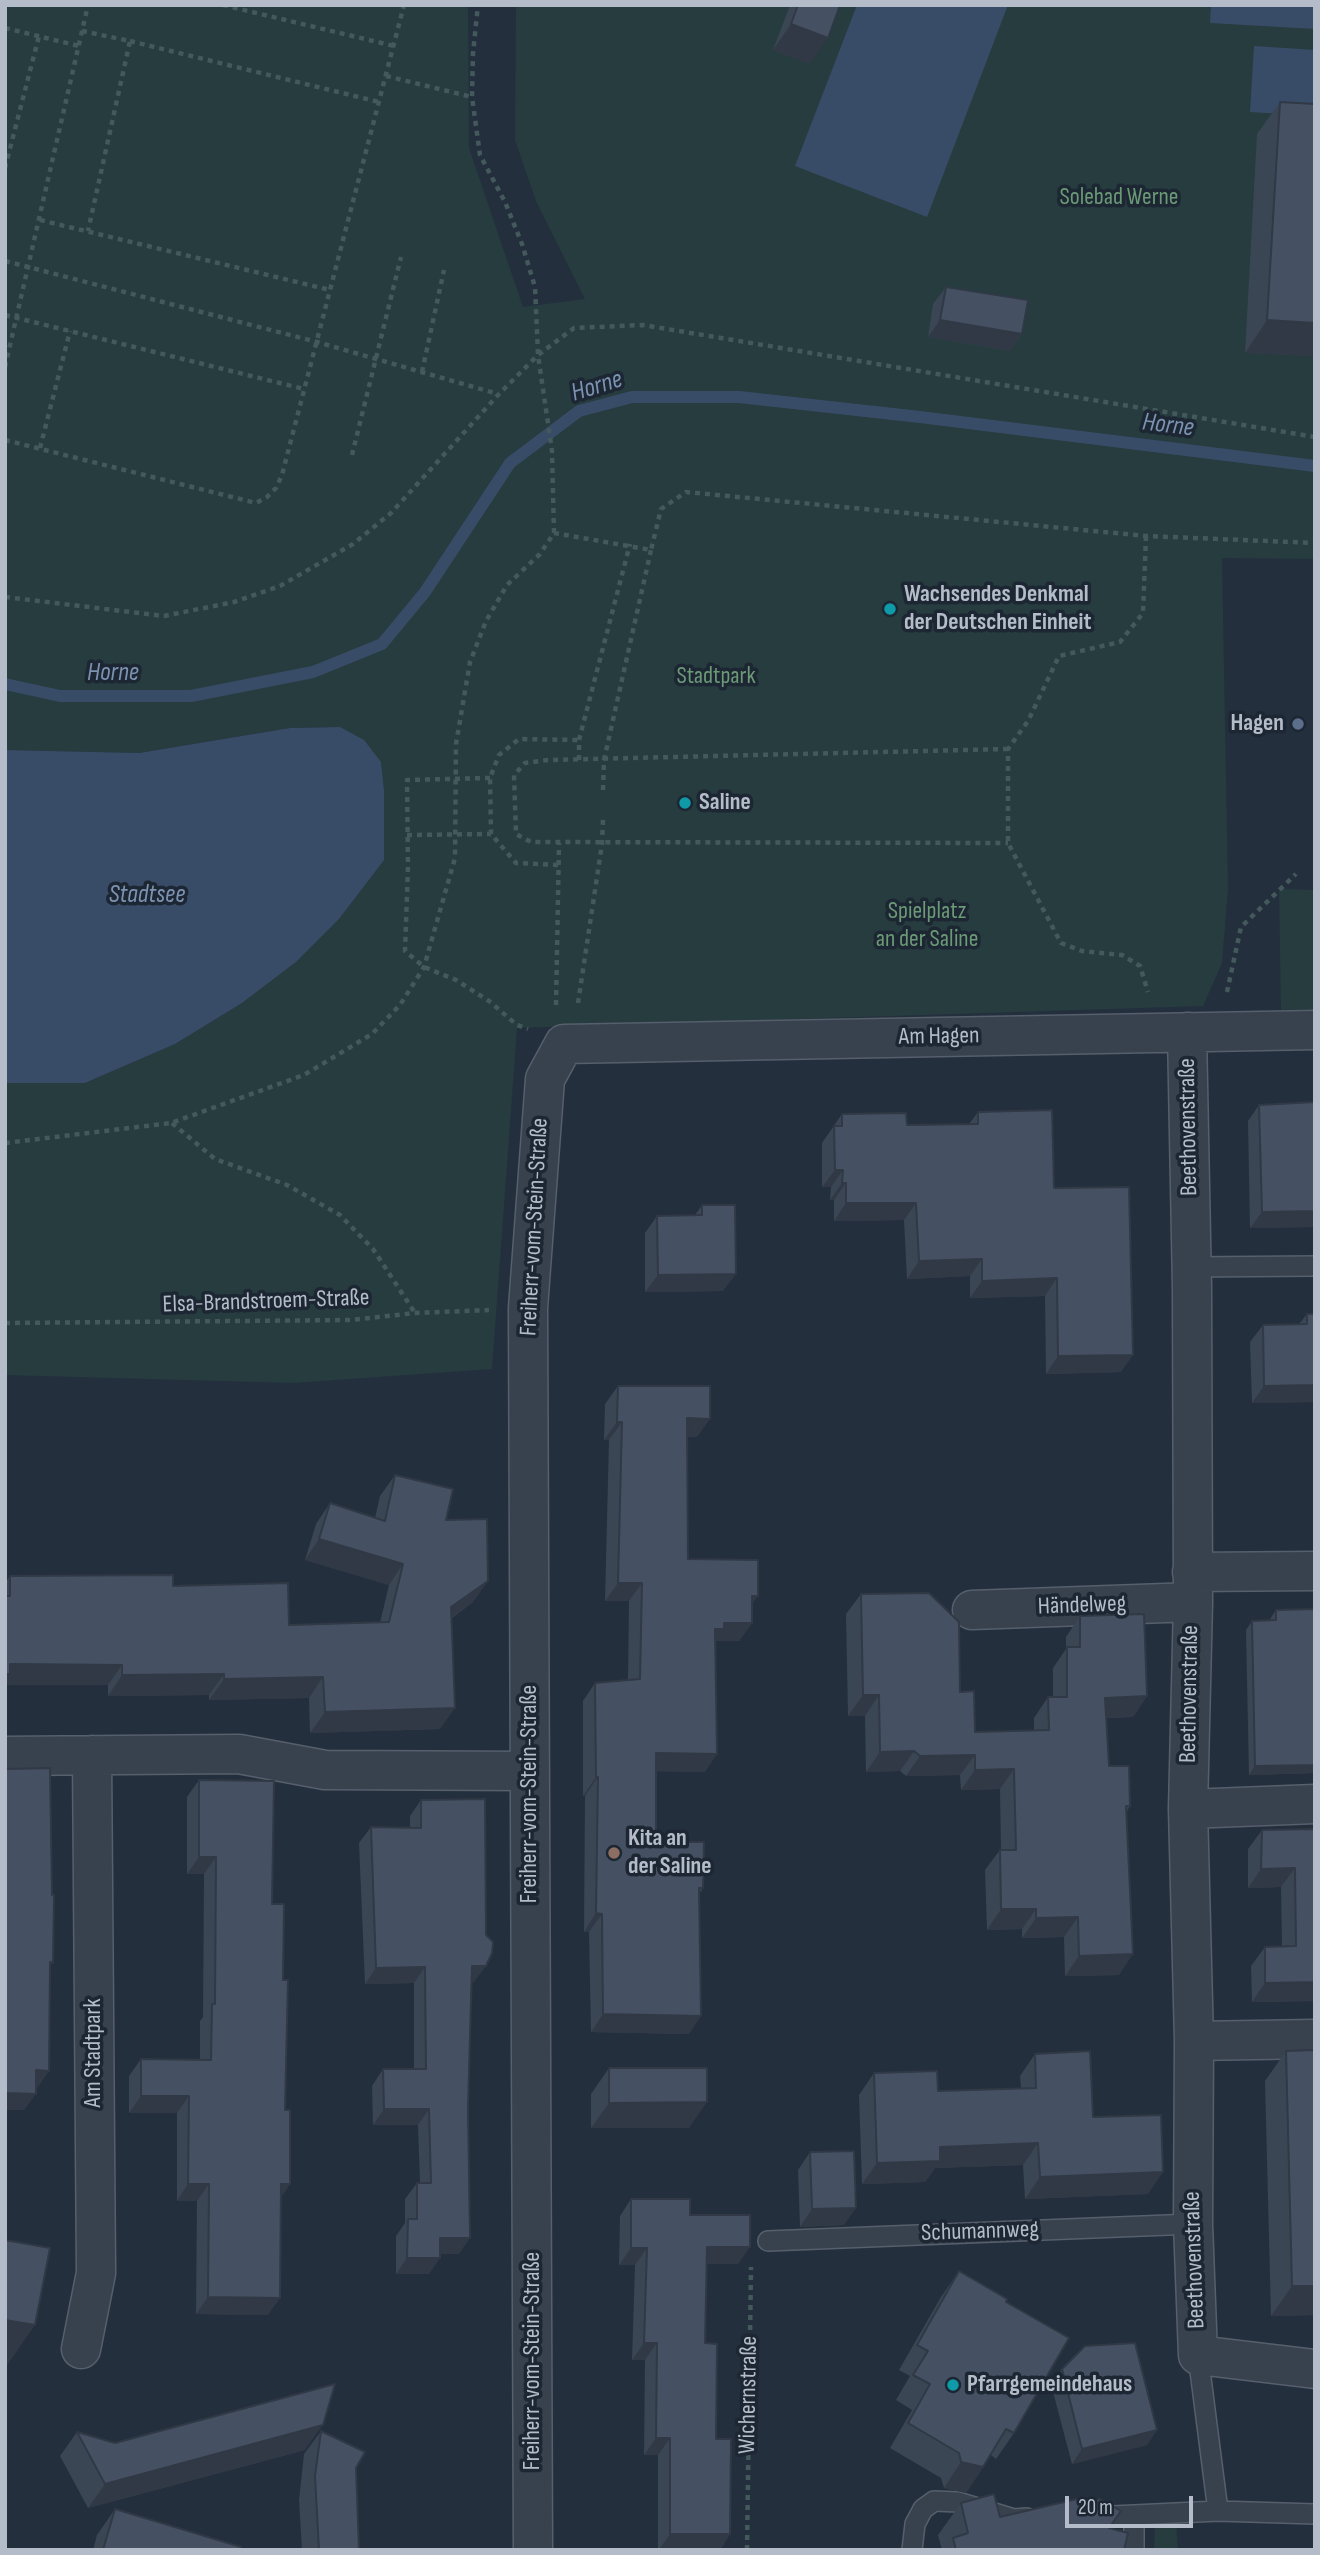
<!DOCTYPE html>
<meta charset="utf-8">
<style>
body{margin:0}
#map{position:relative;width:1320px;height:2555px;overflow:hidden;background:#242f3e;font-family:"Sofia Sans Condensed",sans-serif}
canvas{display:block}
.frame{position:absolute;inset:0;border:7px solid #b4bcc9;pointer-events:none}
.scale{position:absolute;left:1065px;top:2496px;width:128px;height:32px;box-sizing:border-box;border:4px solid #b4bcc9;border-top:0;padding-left:9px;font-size:21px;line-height:24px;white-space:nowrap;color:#b4bcc9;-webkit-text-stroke:5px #1d2633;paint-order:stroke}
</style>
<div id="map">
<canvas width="1320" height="2555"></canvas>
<div class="frame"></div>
<div class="scale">20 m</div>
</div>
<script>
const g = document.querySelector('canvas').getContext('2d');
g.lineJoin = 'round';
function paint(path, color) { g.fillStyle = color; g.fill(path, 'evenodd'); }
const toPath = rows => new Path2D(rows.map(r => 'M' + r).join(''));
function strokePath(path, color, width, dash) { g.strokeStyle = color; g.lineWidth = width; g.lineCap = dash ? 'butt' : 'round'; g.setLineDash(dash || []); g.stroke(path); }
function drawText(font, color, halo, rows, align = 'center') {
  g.font = font + ' "Sofia Sans Condensed",sans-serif'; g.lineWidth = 7; g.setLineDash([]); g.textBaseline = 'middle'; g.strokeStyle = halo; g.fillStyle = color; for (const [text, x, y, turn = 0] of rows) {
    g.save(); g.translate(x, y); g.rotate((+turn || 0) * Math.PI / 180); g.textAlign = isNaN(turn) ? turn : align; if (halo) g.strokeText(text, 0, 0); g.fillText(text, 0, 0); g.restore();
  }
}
paint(toPath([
 [5,5,468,5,469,148,523,307,585,299,536,201,515,140,516,5,1315,5,1315,559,1222,558,1228,889,1222,963,1203,1006,517,1028,492,1369,293,1383,5,1375,5,1083,85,1083,175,1044,242,1003,296,962,339,919,384,859,384,790,381,762,340,727,290,728,139,753,5,750],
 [1279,889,1315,890,1315,1009,1281,1010],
 [1176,2522,1178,2550,1154,2550,1155,2525]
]), '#263c3f');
paint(toPath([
 [857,5,1008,5,927,217,795,166],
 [1211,5,1315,5,1315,29,1210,23],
 [1254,46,1315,50,1315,116,1250,112],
 [340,727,364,740,381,762,384,790,384,860,339,919,296,962,242,1003,175,1044,85,1083,5,1083,5,750,139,753,290,728]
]), '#394c67');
strokePath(toPath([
 [5,684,60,696,191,696,313,672,382,644,425,592,510,463,579,411,632,397,739,397,920,417,1315,466]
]), '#394c67', 12);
const service = toPath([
 [1191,1267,1315,1266],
 [768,2241,1193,2224],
 [1198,2355,1218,2511],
 [1134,2516,1134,2550],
 [1092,2517,1218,2511,1315,2514],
 [912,2550,915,2524,923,2509,934,2501,958,2502,1014,2519,1027,2518]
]);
const minor = toPath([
 [1187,1032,1192,1289,1193,1602,1188,1809,1194,2041,1193,2224,1198,2355,1315,2369],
 [1192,1572,1315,1571],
 [972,1610,1193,1602],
 [5,1756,239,1754,325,1770,530,1771],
 [1188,1809,1315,1804],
 [1194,2041,1315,2039],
 [81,2349,96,2273,92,1755],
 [533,2550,528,1308,545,1079,564,1044,1315,1030]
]);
strokePath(service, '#565f6c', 22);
strokePath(minor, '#565f6c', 41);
strokePath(toPath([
 [223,5,394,46],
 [5,28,79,46],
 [82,31,130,41,88,231],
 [130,41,379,102],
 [386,76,472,97],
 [5,168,39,36],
 [40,220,330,290],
 [5,261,317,342,498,394],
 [5,315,304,389],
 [5,367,88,5],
 [422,372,444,270],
 [5,440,256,503,267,497,276,488,282,475,404,5],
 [40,448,70,331],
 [352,455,401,257],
 [554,533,651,550,661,509,686,492,1146,536,1315,543],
 [1146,536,1143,613,1120,642,1059,656,1028,721,1008,749,1008,843,1061,943,1082,951,1122,955,1140,966,1148,992],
 [5,597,164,616,234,602,280,586,353,544,391,513,498,395,538,355,574,328,643,325,1315,437],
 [1008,749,548,760,525,763,514,775,516,834,531,842,1008,843],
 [579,760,579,740,630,544],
 [490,778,407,780,408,866,405,951,424,967,456,980,489,1001,517,1025,528,1029],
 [603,790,604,760,651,550],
 [407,835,491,834],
 [558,865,516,863,491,834,490,778,499,755,519,739,579,740],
 [1227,992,1241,927,1296,874],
 [578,1003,602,844,603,819],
 [556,1005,559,843],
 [172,1123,215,1159,287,1185,340,1215,373,1249,415,1313],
 [5,1143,171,1123,304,1075,372,1034,400,1005,424,967,455,858,456,744,470,662,486,621,507,585,540,554,554,533,552,451,538,355,535,287,522,244,505,202,480,155,472,97,473,53,478,5],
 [5,1323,351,1320,415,1313,489,1310],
 [747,2550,751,2267]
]), '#44595c', 4.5, [5, 5]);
strokePath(service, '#38414e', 19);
strokePath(minor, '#38414e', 38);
paint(toPath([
 [790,5,840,5,810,64,773,50],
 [1280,102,1315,356,1245,353,1257,134],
 [946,287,1022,334,1010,351,928,337,933,304],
 [1259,1105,1315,1227,1250,1228,1248,1121],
 [978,1112,1054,1188,1121,1372,1046,1374,1045,1296,970,1298,970,1276,907,1279,904,1220,834,1221,834,1200,830,1200,831,1187,822,1187,822,1143,842,1114,907,1125,969,1124],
 [702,1205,723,1291,645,1292,645,1233,657,1216,695,1215],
 [1307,1314,1315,1402,1252,1403,1250,1342,1263,1325,1299,1324],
 [618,1386,697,1437,687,1437,688,1559,752,1604,752,1623,739,1641,716,1641,715,1642,705,1772,656,1771,656,1842,703,1888,699,1894,689,2034,591,2032,589,1932,584,1932,585,1796,583,1796,583,1701,595,1683,628,1681,629,1601,605,1601,609,1440,604,1440,605,1404],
 [395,1475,446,1520,473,1602,452,1618,440,1729,310,1733,309,1698,209,1700,209,1695,108,1696,108,1685,5,1685,5,1583,10,1576,173,1586,289,1625,380,1623,389,1585,305,1560,316,1524,330,1503,375,1518,380,1496],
 [861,1594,960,1692,975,1732,1034,1731,1034,1718,1048,1697,1053,1697,1053,1668,1066,1649,1066,1637,1080,1616,1147,1696,1133,1717,1106,1718,1109,1766,1130,1806,1127,1811,1119,1975,1065,1976,1064,1937,1022,1938,1022,1929,987,1930,985,1870,1000,1850,1001,1850,1000,1789,961,1790,960,1775,906,1776,900,1771,866,1772,865,1716,848,1716,846,1614],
 [1315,1609,1315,1773,1249,1775,1246,1630,1252,1621,1270,1620,1270,1619,1276,1610],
 [199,1780,272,1904,283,1980,285,2110,290,2184,281,2197,268,2315,196,2314,197,2201,177,2201,177,2113,129,2113,129,2076,141,2059,200,2060,200,2021,203,2017,204,1874,187,1874,187,1797],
 [421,1800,474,1982,472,1982,459,2254,440,2254,429,2274,396,2274,396,2236,405,2223,405,2199,417,2183,420,2183,418,2125,373,2125,372,2086,383,2069,414,2069,414,1983,365,1984,359,1843,371,1827,410,1828,410,1816],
 [1315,1829,1315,2001,1252,2002,1251,1966,1265,1947,1282,1946,1281,1887,1248,1888,1248,1849,1262,1830],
 [1286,2051,1315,2315,1271,2316,1265,2081],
 [1035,2054,1093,2117,1148,2194,1025,2199,1023,2165,935,2168,925,2182,862,2184,859,2095,874,2073,938,2091,1021,2088,1020,2076],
 [609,2068,689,2128,591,2128,591,2094],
 [810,2152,844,2225,800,2227,798,2170],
 [631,2199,690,2215,738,2264,707,2264,705,2343,716,2439,730,2534,720,2550,658,2550,658,2455,644,2455,645,2360,632,2360,635,2265,619,2265,620,2216],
 [959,2271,1006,2302,1014,2433,996,2459,991,2455,966,2493,944,2488,941,2478,890,2448,912,2410,896,2400,910,2376,899,2370,941,2297],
 [1062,2369,1147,2445,1072,2464,1051,2384],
 [321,2431,356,2468,359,2550,302,2550,299,2500,304,2454],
 [77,2432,115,2443,305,2450,88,2508,60,2456],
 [961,2503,1000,2517,1078,2505,1109,2528,1124,2550,942,2550,938,2535],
 [115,2509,241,2550,93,2550,97,2535]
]), '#3b4654');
paint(toPath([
 [791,24,828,38,810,64,773,50],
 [940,320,1022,334,1010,351,928,337],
 [1267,320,1315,323,1315,356,1245,353],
 [835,1170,843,1170,831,1187,822,1187],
 [842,1183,846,1183,834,1200,830,1200],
 [846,1203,916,1203,904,1220,834,1221],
 [1315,1211,1315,1227,1250,1228,1262,1212],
 [982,1259,970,1276,907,1279,919,1261],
 [736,1274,723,1291,645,1292,658,1275],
 [1057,1278,1045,1296,970,1298,982,1281],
 [1133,1355,1121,1372,1046,1374,1058,1356],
 [1315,1385,1315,1402,1252,1403,1264,1386],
 [687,1418,710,1419,697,1437,674,1436],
 [617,1422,622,1422,609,1440,604,1440],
 [319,1539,403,1564,389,1585,305,1560],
 [488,1581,473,1602,437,1628,451,1607],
 [618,1583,642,1583,629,1601,605,1601],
 [752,1596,758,1596,745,1614],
 [724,1623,752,1623,739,1641,716,1641,712,1647,715,1629],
 [10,1664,122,1665,108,1685,5,1685,5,1671],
 [224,1674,209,1695,108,1696,122,1675],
 [323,1677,309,1698,209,1700,224,1679],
 [863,1695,879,1695,865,1716,848,1716],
 [1147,1696,1133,1717,1091,1718,1105,1698],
 [455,1708,440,1729,310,1733,325,1712],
 [914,1751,900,1771,866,1772,880,1752],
 [656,1753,717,1754,705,1772,643,1771],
 [975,1755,960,1775,906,1776,920,1756],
 [1315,1765,1315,1773,1249,1775,1255,1766],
 [1014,1769,1000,1789,961,1790,975,1770],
 [596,1777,598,1777,585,1796,583,1796],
 [199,1857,216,1857,204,1874,187,1874],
 [1295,1868,1281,1887,1248,1888,1261,1869],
 [1001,1909,1036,1909,1022,1929,987,1930],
 [596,1913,602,1914,589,1932,584,1932],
 [1078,1917,1064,1937,1022,1938,1036,1918],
 [1133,1954,1119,1975,1065,1976,1079,1956],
 [472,1966,486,1966,474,1982,461,1983],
 [425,1967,414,1983,365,1984,376,1968],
 [1315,1982,1315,2001,1252,2002,1265,1983],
 [603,2014,701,2016,689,2034,591,2032],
 [36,2070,49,2071,38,2087,25,2087],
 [5,2093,36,2094,24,2110,5,2110],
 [141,2096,189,2096,177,2113,129,2113],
 [707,2102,689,2128,591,2128,609,2103],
 [384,2109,429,2109,418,2125,373,2125],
 [1038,2143,1023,2165,935,2168,925,2182,862,2184,877,2163,940,2147],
 [1163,2172,1148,2194,1025,2199,1040,2177],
 [188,2184,209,2184,197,2201,177,2201],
 [281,2184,290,2184,278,2201],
 [856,2208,844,2225,800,2227,812,2209],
 [440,2238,470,2238,459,2254,429,2254],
 [707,2247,750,2247,738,2264,695,2264],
 [631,2248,647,2248,635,2265,619,2265],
 [407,2258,440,2258,429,2274,396,2274],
 [1292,2286,1315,2286,1315,2315,1271,2316],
 [208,2297,280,2298,268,2315,196,2314],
 [5,2320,35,2325,5,2368],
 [644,2343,657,2343,645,2360,632,2360],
 [323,2425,305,2450,88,2508,105,2484],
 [1157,2430,1147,2445,1072,2464,1082,2449],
 [656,2438,670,2438,658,2455,644,2455],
 [961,2462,983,2467,966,2493,944,2488],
 [670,2534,730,2534,720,2550,659,2550]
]), '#303945');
const building = toPath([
 [798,5,840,5,828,38,791,24,798,5],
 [1280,102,1315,104,1315,323,1267,320,1280,102],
 [946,287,1028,300,1022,334,940,320,946,287],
 [1315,1102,1315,1211,1262,1212,1259,1105,1315,1102],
 [1052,1110,1054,1188,1129,1187,1133,1355,1058,1356,1057,1278,982,1281,982,1259,919,1261,916,1203,846,1203,846,1183,842,1183,843,1170,835,1170,834,1126,842,1126,842,1114,906,1113,907,1125,978,1124,978,1112,1052,1110],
 [702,1205,735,1205,736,1274,658,1275,657,1216,702,1215,702,1205],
 [1307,1314,1315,1314,1315,1385,1264,1386,1263,1325,1307,1324,1307,1314],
 [618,1386,710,1386,710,1419,687,1418,688,1559,758,1560,758,1596,752,1596,752,1623,724,1623,724,1629,715,1629,717,1754,656,1753,656,1842,704,1842,703,1888,699,1888,701,2016,603,2014,602,1914,596,1913,598,1777,596,1777,595,1683,640,1679,642,1583,618,1583,622,1422,617,1422,618,1386],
 [395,1475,453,1489,446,1520,487,1519,488,1581,451,1607,455,1708,325,1712,323,1677,224,1679,224,1674,122,1675,122,1665,10,1664,10,1674,5,1674,5,1596,10,1596,10,1576,173,1575,173,1586,288,1583,289,1625,389,1622,403,1564,319,1539,330,1503,385,1521,395,1475],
 [929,1593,959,1622,960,1692,974,1691,975,1732,1049,1730,1048,1697,1067,1697,1067,1647,1080,1647,1080,1616,1144,1614,1147,1696,1105,1698,1109,1766,1129,1766,1130,1806,1126,1806,1133,1954,1079,1956,1078,1917,1036,1918,1036,1909,1001,1909,1000,1850,1016,1850,1014,1769,975,1770,975,1755,920,1756,914,1751,880,1752,879,1695,863,1695,861,1594,929,1593],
 [1315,1609,1315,1765,1255,1766,1252,1621,1276,1620,1276,1610,1315,1609],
 [50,1768,52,1895,54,1895,53,1963,50,1962,49,2071,36,2070,36,2094,5,2093,5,1769,50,1768],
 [199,1780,274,1781,272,1904,284,1904,283,1980,288,1980,285,2110,290,2110,290,2184,281,2184,280,2298,208,2297,209,2184,188,2184,189,2096,141,2096,141,2059,211,2060,212,2004,215,2004,216,1857,199,1857,199,1780],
 [485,1799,486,1935,493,1942,492,1953,486,1966,472,1966,468,2108,470,2238,440,2238,440,2258,407,2258,408,2219,417,2219,417,2183,431,2183,429,2109,384,2109,383,2069,426,2069,425,1967,376,1968,371,1827,421,1828,421,1800,485,1799],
 [1315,1829,1315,1982,1265,1983,1265,1947,1296,1946,1295,1868,1261,1869,1262,1830,1315,1829],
 [1315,2050,1315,2286,1292,2286,1286,2051,1315,2050],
 [1090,2051,1093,2117,1161,2115,1163,2172,1040,2177,1038,2143,940,2147,940,2161,877,2163,874,2073,937,2071,938,2091,1036,2088,1035,2054,1090,2051],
 [609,2068,707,2068,707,2102,609,2103,609,2068],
 [854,2151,856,2208,812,2209,810,2152,854,2151],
 [631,2199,690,2199,690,2215,750,2215,750,2247,707,2247,705,2343,717,2344,716,2439,731,2439,730,2534,670,2534,670,2438,656,2438,657,2343,644,2343,647,2248,631,2248,631,2199],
 [5,2240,50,2248,35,2325,5,2320,5,2240],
 [959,2271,1007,2299,1006,2302,1069,2338,1014,2433,1006,2429,983,2467,961,2462,959,2453,908,2423,930,2384,913,2375,928,2351,917,2345,959,2271],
 [1135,2343,1157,2430,1082,2449,1062,2369,1085,2346,1135,2343],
 [335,2384,323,2425,105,2484,77,2432,115,2443,335,2384],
 [321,2431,365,2452,356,2468,359,2550,319,2550,315,2476,321,2431],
 [994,2494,1000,2517,1077,2499,1078,2505,1100,2499,1121,2511,1109,2528,1128,2533,1124,2550,956,2550,953,2538,968,2533,961,2503,994,2494],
 [115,2509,241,2547,241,2550,103,2550,115,2509]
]);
paint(building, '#455162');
strokePath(building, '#303945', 2);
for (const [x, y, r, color] of [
 [890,609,7,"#0f9aa8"],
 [1298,724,7,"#5c6f8a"],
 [685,803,7,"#0f9aa8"],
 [614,1853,7,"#8d6e63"],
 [953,2385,7,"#0f9aa8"]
]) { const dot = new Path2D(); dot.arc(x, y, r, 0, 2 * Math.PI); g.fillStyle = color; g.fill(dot); strokePath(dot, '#1d2633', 2.5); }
drawText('24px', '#6b9a76', '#1d2633', [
 ["Solebad Werne",1119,198],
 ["Stadtpark",716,677],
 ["Spielplatz",927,912],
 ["an der Saline",927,940]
]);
drawText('bold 24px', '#b4bcc9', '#1d2633', [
 ["Wachsendes Denkmal",904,595],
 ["der Deutschen Einheit",904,623],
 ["Hagen",1284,724,"right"],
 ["Saline",699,803],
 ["Kita an",628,1839],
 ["der Saline",628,1867],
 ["Pfarrgemeindehaus",967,2385]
], 'left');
drawText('24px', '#b4bcc9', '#1d2633', [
 ["Am Hagen",939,1037,-1],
 ["Beethovenstraße",1189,1127,-91],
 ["Freiherr-vom-Stein-Straße",535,1227,-87],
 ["Elsa-Brandstroem-Straße",266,1302,-2],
 ["Händelweg",1082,1606,-2],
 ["Beethovenstraße",1190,1694,-89],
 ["Freiherr-vom-Stein-Straße",530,1794,-90],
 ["Am Stadtpark",94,2053,-90],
 ["Schumannweg",980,2232,-2],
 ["Beethovenstraße",1195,2260,-92],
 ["Freiherr-vom-Stein-Straße",533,2361,-90],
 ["Wichernstraße",749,2395,-89]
]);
drawText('italic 26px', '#7c92b1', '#1d2633', [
 ["Horne",597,387,-17],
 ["Horne",1168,426,7],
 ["Horne",113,673],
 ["Stadtsee",147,895]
]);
</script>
